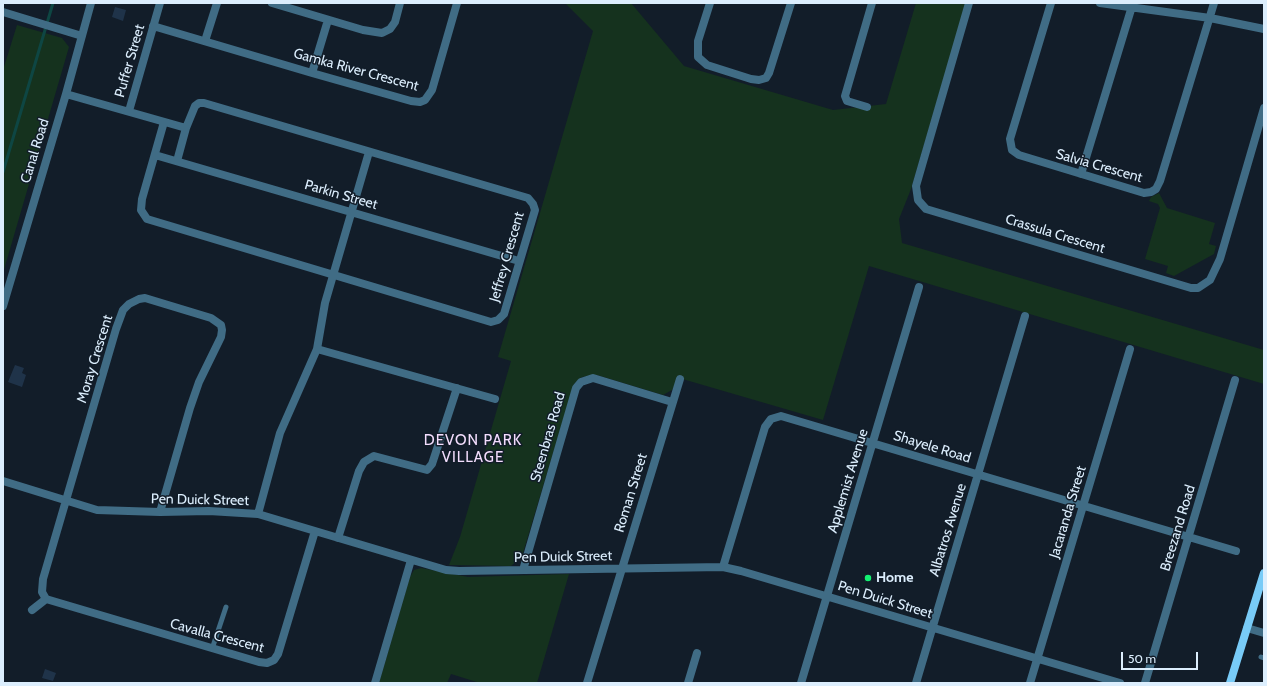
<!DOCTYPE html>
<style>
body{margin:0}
#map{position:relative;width:1267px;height:686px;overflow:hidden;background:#121d29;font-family:Cabin,sans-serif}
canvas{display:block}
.frame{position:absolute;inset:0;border:4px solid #dceefd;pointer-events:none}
.scale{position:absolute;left:1121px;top:652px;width:77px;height:18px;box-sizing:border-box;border:2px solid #dceefd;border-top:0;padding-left:5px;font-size:12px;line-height:14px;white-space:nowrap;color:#dceefd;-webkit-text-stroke:3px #121d29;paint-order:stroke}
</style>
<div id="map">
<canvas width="1267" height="686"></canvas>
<div class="frame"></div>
<div class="scale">50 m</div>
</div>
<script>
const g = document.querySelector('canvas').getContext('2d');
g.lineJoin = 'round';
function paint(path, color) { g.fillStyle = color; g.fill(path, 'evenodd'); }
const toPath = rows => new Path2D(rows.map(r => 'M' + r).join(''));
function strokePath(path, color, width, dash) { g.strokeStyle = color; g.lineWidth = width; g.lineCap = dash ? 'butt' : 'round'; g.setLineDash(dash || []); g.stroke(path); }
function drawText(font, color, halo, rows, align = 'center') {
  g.font = font + ' Cabin,sans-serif'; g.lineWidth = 3; g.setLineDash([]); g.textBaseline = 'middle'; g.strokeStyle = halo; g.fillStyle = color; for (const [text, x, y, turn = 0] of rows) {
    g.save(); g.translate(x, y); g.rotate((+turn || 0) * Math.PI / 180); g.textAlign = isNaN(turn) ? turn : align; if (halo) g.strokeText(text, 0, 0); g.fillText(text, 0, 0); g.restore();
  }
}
paint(toPath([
 [565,3,631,3,684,66,833,110,886,104,916,3,966,3,911,189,899,219,902,243,1264,350,1264,384,869,266,823,420,679,378,672,390,663,395,597,375,582,377,574,384,572,390,522,556,511,566,449,565,460,537,511,361,498,357,593,31],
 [17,25,62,38,69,47,3,273,3,70],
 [1159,193,1167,208,1215,223,1209,244,1216,246,1214,254,1174,276,1166,273,1168,266,1145,259,1160,208,1158,204,1149,201,1151,197],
 [421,568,468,577,569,574,537,683,480,683,451,674,447,683,379,683,410,577,414,570]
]), '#15321e');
strokePath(toPath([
 [3,172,53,3]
]), '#0e4643', 3);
paint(toPath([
 [115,7,126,10,123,21,112,17],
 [15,365,24,368,22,373,26,375,22,387,8,382],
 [45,669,56,673,53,681,42,678]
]), '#1f3349');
strokePath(toPath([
 [212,649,226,607],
 [1261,657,1264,658]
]), '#406c85', 5);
strokePath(toPath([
 [272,3,363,30,382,33,390,29,395,22,400,3],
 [710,3,698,41,698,57,707,65,751,79,759,80,766,78,769,73,791,3],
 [969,3,916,186,918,200,926,209,1191,288,1198,288,1210,280,1220,259,1264,108],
 [1051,3,1010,139,1012,150,1019,155,1144,193,1151,192,1156,189,1160,181,1214,3],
 [1100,3,1210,18,1264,29],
 [3,12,82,36],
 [153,26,312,73,411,101,420,102,425,100,432,90,457,3],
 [205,41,217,3],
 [312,73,328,20],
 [66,94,186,128,195,106,199,103,204,103,528,198,533,204,535,210,504,314,498,320,491,322,147,219,141,210,142,199,164,122],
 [867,107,847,101,845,96,872,3],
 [129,111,160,3],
 [155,155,519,261],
 [177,161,186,128],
 [1081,174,1133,3],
 [3,306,66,94,91,3],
 [317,349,495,399],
 [3,481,97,510,160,512,209,511,258,514,446,570,459,571,723,567,741,571,1120,683],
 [160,512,190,408,199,382,221,337,222,330,221,325,211,318,145,298,139,299,129,304,123,310,116,329,43,579,42,592,46,599,259,662,267,663,274,660,278,654,315,531],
 [258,514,280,433,317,349,325,303,369,152],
 [338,538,359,471,364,462,374,456,427,470,432,464,457,388],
 [723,567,765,427,771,419,781,416,1236,551],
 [523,570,576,388,581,382,593,378,672,402],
 [32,610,46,599],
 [1247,628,1264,633],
 [375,683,411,560],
 [587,683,680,379],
 [688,683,697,653],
 [801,683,919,287],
 [916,683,1025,316],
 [1030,683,1130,349],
 [1145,683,1235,380]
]), '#406c85', 8);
strokePath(toPath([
 [1230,683,1264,573]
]), '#78cbf7', 8);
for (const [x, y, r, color] of [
 [868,578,4,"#13f272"]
]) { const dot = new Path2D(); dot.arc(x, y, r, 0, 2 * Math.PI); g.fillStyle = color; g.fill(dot); strokePath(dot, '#121d29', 1.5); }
drawText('14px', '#dceefd', '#121d29', [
 ["Puffer Street",130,61,-74],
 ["Gamka River Crescent",356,70,15],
 ["Canal Road",35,151,-73],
 ["Salvia Crescent",1099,166,16],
 ["Parkin Street",341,195,16],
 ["Crassula Crescent",1055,234,17],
 ["Jeffrey Crescent",507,257,-74],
 ["Moray Crescent",95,359,-73],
 ["Steenbras Road",548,437,-74],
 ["Shayele Road",932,447,17],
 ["Applemist Avenue",848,481,-73],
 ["Roman Street",631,493,-73],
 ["Pen Duick Street",200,500,1],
 ["Jacaranda Street",1068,512,-73],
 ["Breezand Road",1178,528,-73],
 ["Albatros Avenue",948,530,-73],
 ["Pen Duick Street",563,557,-1],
 ["Pen Duick Street",885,600,17],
 ["Cavalla Crescent",217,636,15]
]);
drawText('bold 14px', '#dceefd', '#121d29', [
 ["Home",876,578]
], 'left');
g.letterSpacing = '1px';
drawText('15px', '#f3ddfd', '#121d29', [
 ["DEVON PARK",473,441],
 ["VILLAGE",473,458]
]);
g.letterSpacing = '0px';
</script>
